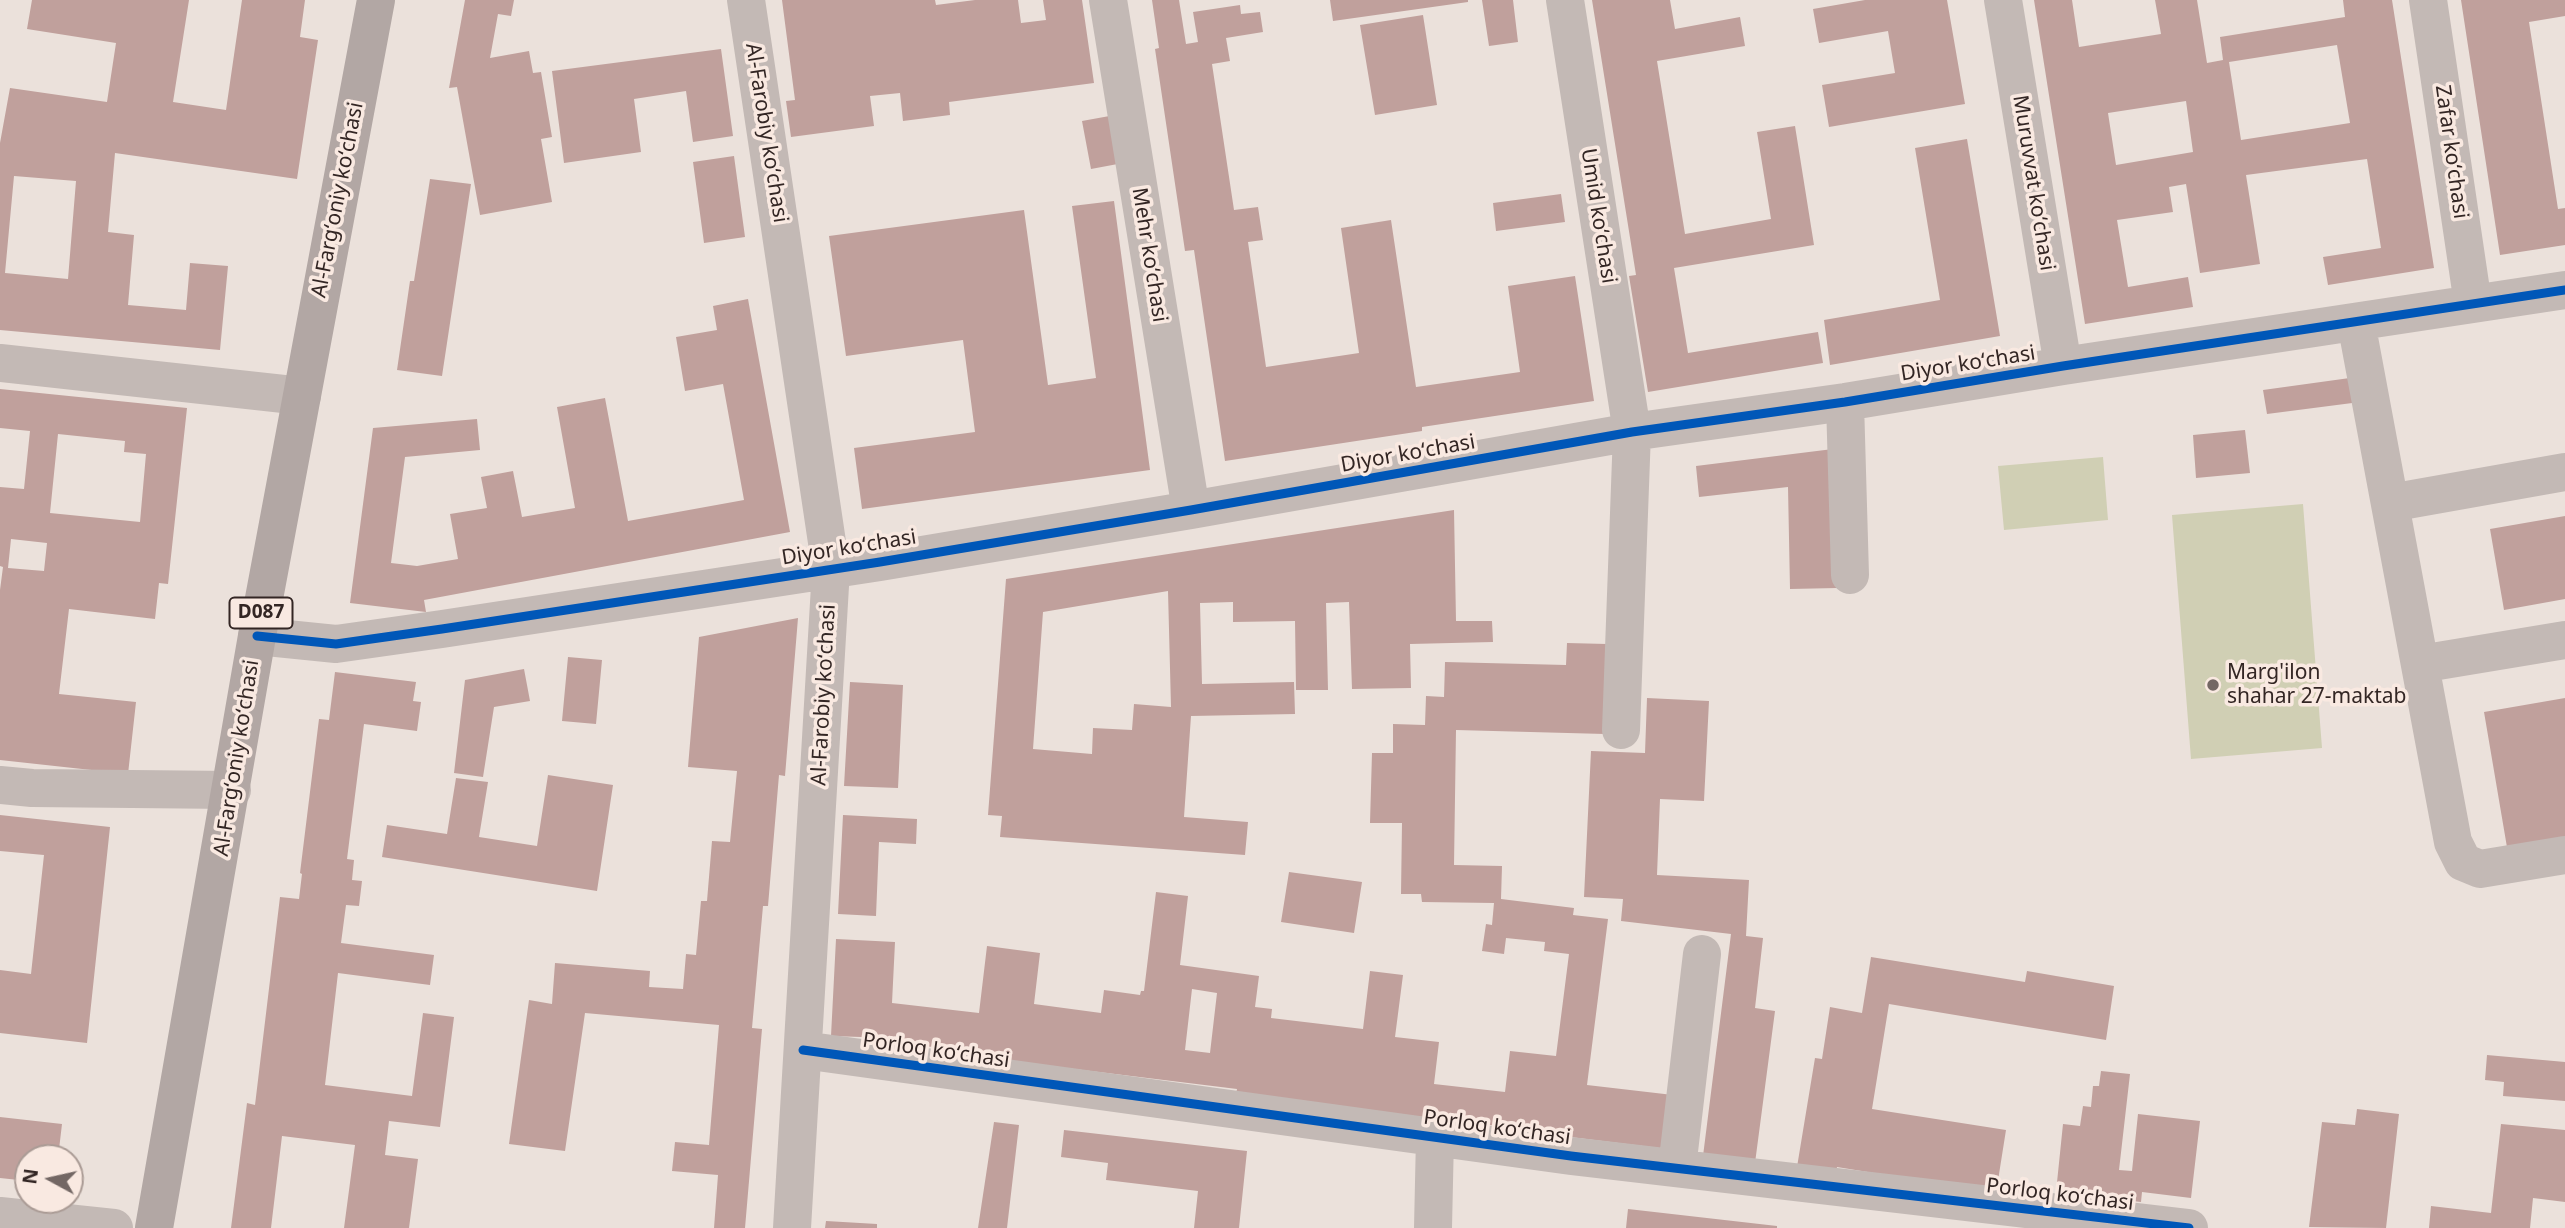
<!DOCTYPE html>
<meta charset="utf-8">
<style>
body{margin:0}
#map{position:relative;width:2565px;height:1228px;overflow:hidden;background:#ebe1db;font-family:"Noto Sans",sans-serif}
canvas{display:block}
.north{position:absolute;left:14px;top:1144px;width:70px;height:70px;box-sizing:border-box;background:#f9e9e1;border:2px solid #aa9b95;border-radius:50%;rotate:278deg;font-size:19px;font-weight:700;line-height:28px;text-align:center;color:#332624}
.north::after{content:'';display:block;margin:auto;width:24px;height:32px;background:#736764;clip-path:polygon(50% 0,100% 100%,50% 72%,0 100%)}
</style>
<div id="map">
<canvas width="2565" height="1228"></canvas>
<div class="north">N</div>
</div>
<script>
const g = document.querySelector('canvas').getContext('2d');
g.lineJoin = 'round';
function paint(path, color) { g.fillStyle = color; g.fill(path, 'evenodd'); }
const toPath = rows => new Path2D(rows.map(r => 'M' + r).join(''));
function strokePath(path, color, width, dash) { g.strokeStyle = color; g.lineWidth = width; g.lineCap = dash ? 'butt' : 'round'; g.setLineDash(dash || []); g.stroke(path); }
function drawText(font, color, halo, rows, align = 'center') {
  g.font = font + ' "Noto Sans",sans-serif'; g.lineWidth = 7; g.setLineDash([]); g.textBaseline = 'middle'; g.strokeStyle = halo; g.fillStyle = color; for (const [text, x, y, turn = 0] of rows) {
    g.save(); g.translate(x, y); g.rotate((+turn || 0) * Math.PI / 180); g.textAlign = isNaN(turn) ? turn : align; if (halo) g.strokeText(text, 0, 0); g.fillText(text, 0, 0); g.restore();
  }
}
paint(toPath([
 [2103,457,2108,520,2004,530,1998,466],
 [2303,504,2322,748,2191,759,2172,515]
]), '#d0cfb4');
paint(toPath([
 [32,0,189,0,173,102,226,110,242,0,305,0,300,37,318,40,297,179,115,153,108,232,134,235,128,305,186,310,190,263,228,266,220,350,0,330,0,143,10,88,107,102,116,43,27,29],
 [14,176,76,181,68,279,5,273],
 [465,0,514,0,511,16,498,14,490,58,529,51,533,73,541,72,552,137,541,139,552,202,480,215,457,87,449,88],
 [782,0,935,0,936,5,975,0,1018,0,1021,23,1046,20,1043,0,1082,0,1094,83,949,102,950,115,903,121,900,93,870,96,874,126,791,137,786,101,795,100],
 [1152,0,1179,0,1186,44,1198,42,1193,12,1240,5,1241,14,1260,12,1263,32,1226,38,1230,61,1212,64,1234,210,1258,207,1263,240,1248,242,1266,367,1359,353,1341,228,1391,220,1416,387,1520,372,1508,286,1575,276,1594,401,1422,427,1422,431,1225,461,1194,250,1185,251,1155,49,1159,48],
 [1330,0,1468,0,1468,2,1333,21],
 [1482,0,1513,0,1518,42,1489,46],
 [1592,0,1670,0,1675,29,1740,17,1745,46,1657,61,1685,234,1771,219,1757,132,1795,126,1814,245,1674,268,1688,353,1818,332,1823,363,1648,392,1629,276,1636,275],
 [1865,0,1947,0,1965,104,1829,127,1822,85,1895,73,1888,31,1819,43,1813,9],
 [2034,0,2072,0,2079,47,2161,34,2155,0,2197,0,2207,63,2223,60,2220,37,2345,17,2343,0,2392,0,2434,268,2328,285,2323,257,2381,248,2367,159,2246,175,2260,264,2200,273,2186,184,2169,187,2173,212,2117,220,2128,287,2188,277,2193,307,2085,324],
 [2337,45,2350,123,2241,140,2229,62],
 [2186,101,2193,152,2116,165,2108,113],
 [2461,0,2565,0,2565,16,2529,22,2558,209,2565,208,2565,245,2500,255],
 [1423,15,1437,105,1375,115,1360,25],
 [721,49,733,136,693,142,686,91,634,99,641,152,564,163,552,71],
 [1115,115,1123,163,1091,169,1082,121],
 [1967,139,2000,336,1830,365,1824,320,1940,300,1915,148],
 [734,156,745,237,704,243,693,162],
 [430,179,471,184,442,376,397,370,410,281,414,281],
 [1561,194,1565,222,1496,231,1493,203],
 [1114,201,1150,470,862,509,854,448,975,432,963,340,846,356,829,236,1024,210,1048,385,1096,378,1072,206],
 [748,299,790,532,424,600,426,612,350,603,373,428,477,419,480,450,405,457,391,563,417,566,458,559,450,514,487,508,481,477,513,471,522,517,575,508,557,407,605,398,628,521,744,500,723,384,685,391,676,337,717,330,713,306],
 [2357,377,2360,402,2267,414,2263,390],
 [0,389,187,408,168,584,159,583,155,619,69,609,59,694,136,702,128,774,0,760,0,590,3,567,0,566,0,487,24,489,30,431,0,428],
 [58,434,125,441,124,452,146,454,140,522,50,513],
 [11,539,47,543,44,571,8,568],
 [2245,430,2250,473,2196,478,2193,435],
 [1833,449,1837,588,1790,589,1788,487,1699,497,1696,466],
 [1454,510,1456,621,1492,621,1493,642,1410,644,1411,688,1352,689,1349,602,1326,603,1328,690,1296,690,1295,621,1233,622,1233,602,1200,603,1202,684,1294,682,1295,714,1191,716,1184,817,1248,822,1245,855,1000,837,1002,816,988,815,1006,579],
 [1168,591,1171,707,1134,704,1132,730,1093,728,1092,754,1033,749,1043,612],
 [2565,516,2565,599,2504,610,2490,529],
 [798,618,785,776,779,775,768,906,763,906,752,1028,762,1029,745,1228,714,1228,718,1175,672,1171,675,1142,709,1145,719,1025,585,1013,565,1151,509,1144,529,1000,552,1004,555,963,650,971,649,987,683,989,686,954,696,955,701,901,707,901,712,841,730,842,737,771,688,767,699,637],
 [1567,643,1607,644,1605,734,1456,730,1454,865,1502,866,1501,899,1574,908,1573,915,1608,919,1587,1085,1673,1095,1667,1149,1546,1134,1547,1132,1257,1097,1235,1099,1237,1089,1009,1061,1010,1056,890,1042,891,1038,831,1036,836,939,895,942,892,1003,979,1013,987,946,1040,953,1034,1004,1101,1013,1104,990,1140,995,1141,991,1144,991,1156,892,1188,896,1180,965,1259,976,1255,1007,1272,1009,1271,1018,1363,1029,1370,971,1403,975,1395,1037,1439,1042,1434,1084,1505,1092,1510,1051,1556,1056,1569,954,1544,951,1545,942,1506,938,1504,954,1482,951,1486,924,1492,925,1494,903,1422,902,1421,894,1401,894,1402,823,1370,823,1372,753,1393,753,1393,724,1425,725,1426,696,1444,697,1445,662,1566,665],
 [1192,989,1217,993,1210,1053,1185,1050],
 [568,657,602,660,596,724,562,721],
 [524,669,530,701,494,707,483,777,454,773,465,680],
 [335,672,416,682,413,701,421,702,417,731,364,724,347,859,354,860,352,880,362,881,359,906,346,905,341,943,434,955,430,985,338,973,325,1085,412,1096,423,1013,454,1017,440,1127,389,1121,385,1155,418,1159,409,1228,344,1228,355,1145,282,1136,271,1228,231,1228,247,1103,255,1105,280,897,299,899,302,874,300,873,319,719,329,720],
 [850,682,903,685,898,788,844,786],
 [1647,698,1709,701,1704,801,1660,799,1657,875,1749,880,1746,936,1763,938,1755,1008,1775,1011,1755,1163,1703,1156,1731,934,1621,921,1623,899,1584,897,1591,751,1645,753],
 [2565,698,2565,849,2509,859,2484,712],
 [548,775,613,785,597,891,382,857,387,825,447,834,456,778,488,782,479,837,537,846],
 [0,815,110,827,87,1043,0,1033,0,970,31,974,44,855,0,851],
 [843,815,917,819,916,844,879,842,876,916,838,914],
 [1289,872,1362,882,1354,933,1281,922],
 [1871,957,2025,982,2027,971,2114,986,2106,1040,1889,1004,1872,1109,2006,1130,1996,1193,1837,1167,1836,1173,1797,1167,1815,1058,1822,1059,1830,1007,1862,1013],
 [2487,1055,2565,1062,2565,1101,2503,1096,2504,1082,2485,1080],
 [2101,1071,2130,1074,2119,1170,2132,1171,2138,1114,2200,1121,2191,1198,2142,1192,2141,1202,2056,1192,2063,1124,2080,1126,2083,1106,2091,1107,2093,1086,2099,1086],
 [2357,1109,2399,1114,2386,1228,2309,1227,2322,1122,2355,1125],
 [0,1117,62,1124,58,1158,28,1158,28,1181,0,1178],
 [994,1122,1019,1125,1007,1228,978,1228],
 [2501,1124,2565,1130,2565,1202,2533,1198,2530,1228,2429,1228,2431,1206,2491,1213],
 [1064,1130,1247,1151,1239,1228,1194,1228,1198,1191,1106,1180,1108,1163,1061,1157],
 [1628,1209,1777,1226,1777,1228,1626,1228],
 [826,1221,877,1224,877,1228,825,1228]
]), '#c0a09c');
strokePath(toPath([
 [746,0,831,569,792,1228],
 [1108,0,1191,510],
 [1565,0,1632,432,1621,730],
 [2003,0,2063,366],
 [2428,0,2473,304],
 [2356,322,2453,842,2463,862,2480,869,2565,855],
 [0,363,302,396],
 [1845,402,1850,575],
 [2390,503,2565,472],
 [257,636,336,644,442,629,880,562,1191,510,1632,432,1845,402,2063,366,2565,290],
 [2420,664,2565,640],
 [0,785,32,788,232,790],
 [803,1050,1571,1156,2189,1228],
 [1677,1168,1702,954],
 [0,1216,114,1228],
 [1433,1228,1435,1137]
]), '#c3b9b5', 38);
strokePath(toPath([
 [154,1228,257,636,376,0]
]), '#b2a7a4', 38);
strokePath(toPath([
 [257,636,336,644,442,629,880,562,1191,510,1632,432,1845,402,2063,366,2565,290],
 [803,1050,1571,1156,2189,1228]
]), '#0057b8', 9);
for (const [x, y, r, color] of [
 [2213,685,7,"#736764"]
]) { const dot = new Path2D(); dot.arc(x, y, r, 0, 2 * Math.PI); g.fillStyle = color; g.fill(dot); strokePath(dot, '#f9e9e1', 2.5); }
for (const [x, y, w] of [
 [261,613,63]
]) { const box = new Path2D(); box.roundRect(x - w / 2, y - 15.5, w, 31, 5); g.fillStyle = '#f9e9e1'; g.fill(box); strokePath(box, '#332624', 2); }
drawText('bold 19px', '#332624', null, [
 ["D087",261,613]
]);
drawText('21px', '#332624', '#f9e9e1', [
 ["Al-Farobiy koʻchasi",766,133,81],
 ["Zafar koʻchasi",2451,152,82],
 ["Muruvvat koʻchasi",2033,183,81],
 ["Al-Fargʻoniy koʻchasi",338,200,-79],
 ["Umid koʻchasi",1598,216,81],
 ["Mehr koʻchasi",1149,255,81],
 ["Diyor koʻchasi",1968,364,-9],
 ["Diyor koʻchasi",1408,454,-10],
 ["Diyor koʻchasi",849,548,-9],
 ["Al-Farobiy koʻchasi",824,695,-87],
 ["Al-Fargʻoniy koʻchasi",237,758,-81],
 ["Porloq koʻchasi",936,1051,8],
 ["Porloq koʻchasi",1497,1128,8],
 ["Porloq koʻchasi",2060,1195,7]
]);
drawText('21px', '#332624', '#f9e9e1', [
 ["Marg'ilon",2227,673],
 ["shahar 27-maktab",2227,697]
], 'left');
</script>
